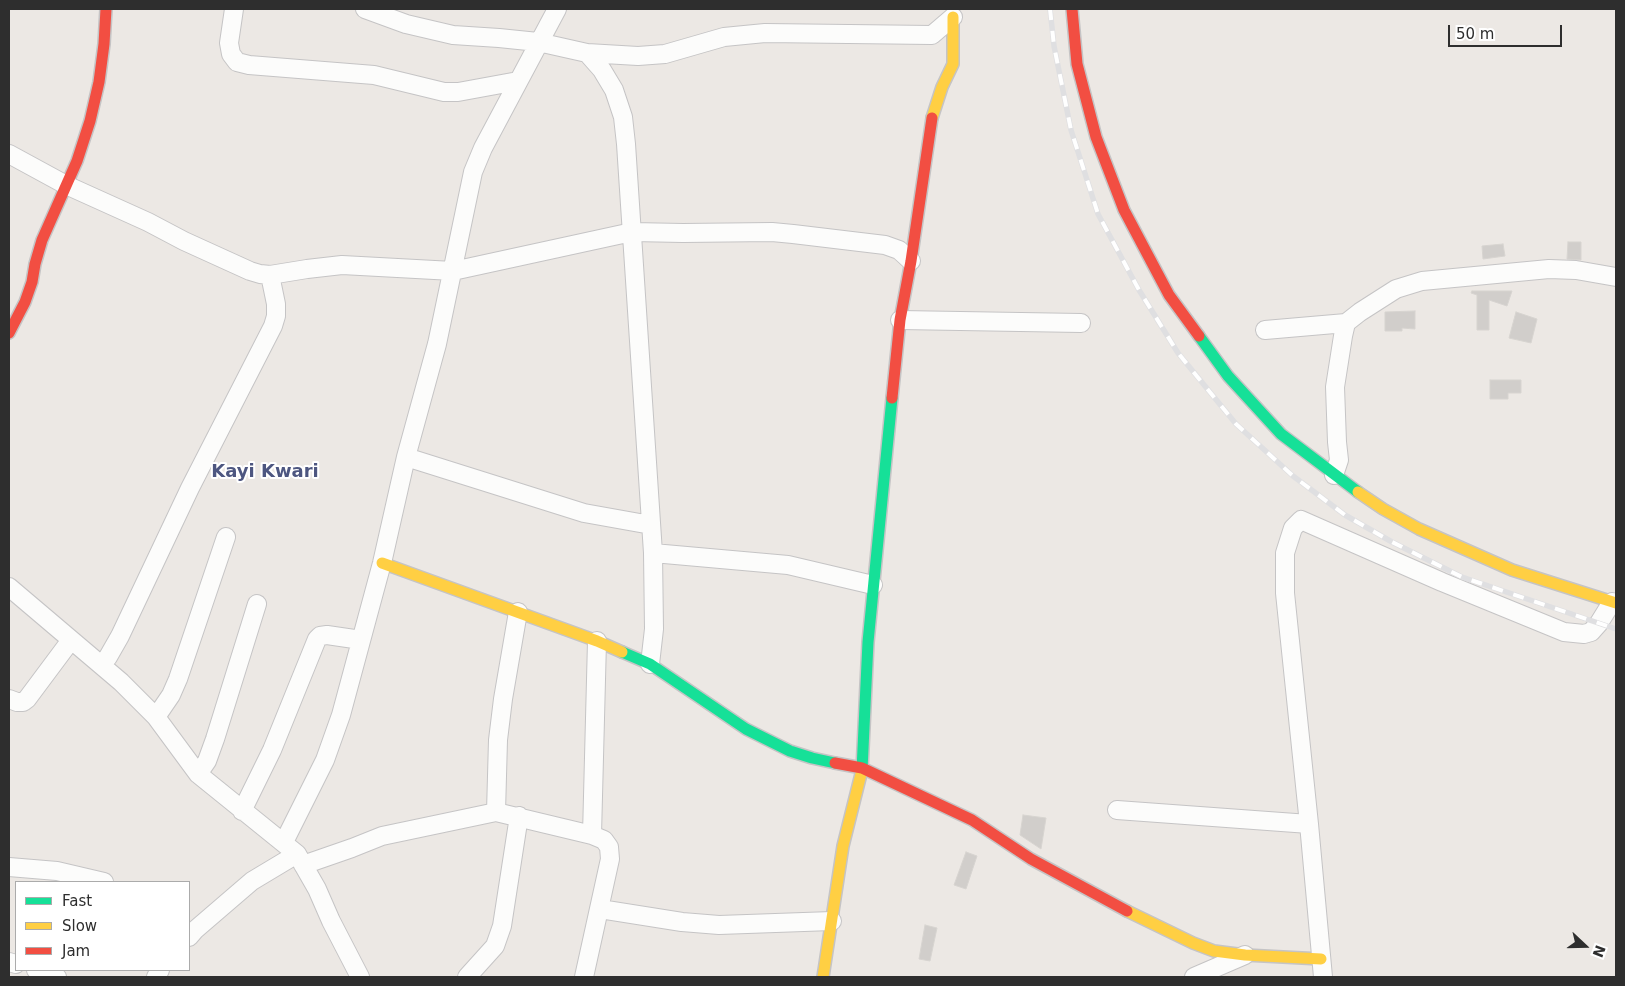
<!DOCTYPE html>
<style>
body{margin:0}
#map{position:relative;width:1625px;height:986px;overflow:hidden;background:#ece8e4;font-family:"DejaVu Sans",sans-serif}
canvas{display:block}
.frame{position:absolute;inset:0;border:10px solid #2e2e2e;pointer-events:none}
.legend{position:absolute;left:15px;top:881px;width:175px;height:90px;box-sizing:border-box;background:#fff;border:1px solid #ababab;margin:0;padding:6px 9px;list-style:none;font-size:15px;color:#2e2e2e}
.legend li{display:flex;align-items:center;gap:10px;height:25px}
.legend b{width:25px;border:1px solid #ababab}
.north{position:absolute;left:1560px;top:921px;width:50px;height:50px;-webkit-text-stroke:4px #fff;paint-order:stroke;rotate:111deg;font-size:14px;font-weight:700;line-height:20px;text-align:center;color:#2e2e2e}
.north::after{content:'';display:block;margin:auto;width:18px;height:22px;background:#2e2e2e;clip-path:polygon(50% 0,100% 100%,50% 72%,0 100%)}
.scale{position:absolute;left:1448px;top:25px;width:114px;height:22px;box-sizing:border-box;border:2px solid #2e2e2e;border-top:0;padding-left:6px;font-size:15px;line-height:18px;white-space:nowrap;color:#2e2e2e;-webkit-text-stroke:4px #fff;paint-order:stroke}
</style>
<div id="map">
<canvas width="1625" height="986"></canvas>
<div class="frame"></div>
<ul class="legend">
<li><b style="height:6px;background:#16e098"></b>Fast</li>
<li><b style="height:6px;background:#ffcf43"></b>Slow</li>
<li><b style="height:6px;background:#f24e42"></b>Jam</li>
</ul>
<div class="north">N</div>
<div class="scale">50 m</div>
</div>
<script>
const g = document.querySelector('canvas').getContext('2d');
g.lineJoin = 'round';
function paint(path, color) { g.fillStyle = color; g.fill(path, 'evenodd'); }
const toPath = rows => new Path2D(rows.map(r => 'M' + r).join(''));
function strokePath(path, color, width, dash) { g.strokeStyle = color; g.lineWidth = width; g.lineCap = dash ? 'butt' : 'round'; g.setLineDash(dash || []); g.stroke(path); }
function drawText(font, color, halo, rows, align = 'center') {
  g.font = font + ' "DejaVu Sans",sans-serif'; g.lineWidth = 4; g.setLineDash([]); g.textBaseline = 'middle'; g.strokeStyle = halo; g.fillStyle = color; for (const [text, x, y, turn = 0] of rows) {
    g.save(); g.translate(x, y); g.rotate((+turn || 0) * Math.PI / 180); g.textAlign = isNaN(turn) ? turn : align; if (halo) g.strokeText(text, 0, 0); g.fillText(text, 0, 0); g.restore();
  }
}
const building = toPath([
 [1568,242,1581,242,1581,260,1567,259,1568,242],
 [1503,244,1505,256,1483,259,1482,246,1503,244],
 [1472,291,1512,291,1507,306,1489,300,1489,330,1477,330,1477,295,1471,293,1472,291],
 [1415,311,1415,329,1402,328,1402,331,1385,331,1385,312,1415,311],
 [1516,312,1537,319,1531,343,1509,338,1516,312],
 [1490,380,1521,380,1521,393,1508,393,1508,399,1490,399,1490,380],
 [1023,815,1046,818,1041,849,1020,835,1023,815],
 [966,852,977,856,966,889,954,885,966,852],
 [925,925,937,928,930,961,919,959,925,925]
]);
paint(building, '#d1cecb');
strokePath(building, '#d7d4d0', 1);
const street = toPath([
 [234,9,229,43,231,54,237,62,249,65,374,75,444,92,458,92,518,81],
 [365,9,406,24,453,35,499,38,538,42,587,53,638,56,665,54,724,37,765,33,932,35,953,17],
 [587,53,602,70,614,90,623,117,626,144,653,553,654,629,650,664],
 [9,154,66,185,148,222,184,241,250,271,260,274,270,275,307,269,342,265,453,271,632,232,683,233,772,232,793,234,885,245,899,250,911,261],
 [900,320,1081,323],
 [1265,330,1346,323],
 [406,457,584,513,651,525],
 [1334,475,1339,460,1337,442,1335,387,1343,336,1346,323,1360,312,1396,289,1422,281,1549,269,1576,270,1616,277],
 [653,553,788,565,873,585],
 [9,587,121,682,156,717,198,774,297,854,317,889,331,921,360,977],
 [101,665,108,657,120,636,190,488,273,326,276,316,276,304,270,275],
 [9,699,17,702,23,702,27,699,71,640],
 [156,717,171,695,178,679,226,537],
 [198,774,207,761,215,739,257,604],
 [1117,810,1309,824],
 [242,811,272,750,317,639,320,636,327,635,361,640],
 [496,812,498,740,503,699,518,612],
 [592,835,597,641],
 [284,842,325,760,341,715,382,563,406,457,437,344,473,172,483,148,557,9],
 [303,865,352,848,382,836,496,812,592,835,604,840,609,847,610,859,584,977],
 [9,867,57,871,104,882],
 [600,909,682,922,719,925,832,921],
 [189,937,195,930,252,881,297,854],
 [9,962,16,964],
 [36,970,57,977],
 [156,977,160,970],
 [467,977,495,946,502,926,519,816],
 [1194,977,1245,955],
 [1323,977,1309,824,1285,593,1285,553,1293,528,1301,520,1442,582,1564,632,1584,634,1591,632,1599,623,1612,602]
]);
const fast = toPath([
 [1199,336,1228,376,1281,434,1358,492],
 [622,652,650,664,746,729,790,751,812,758,835,763],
 [862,770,868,642,892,398]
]);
const slow = toPath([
 [932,118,942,87,953,64,953,17],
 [1358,492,1383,509,1419,529,1512,570,1616,603],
 [382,563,597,641,622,652],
 [1127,911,1193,943,1214,951,1245,955,1321,959],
 [823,977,843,846,862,770]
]);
const jam = toPath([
 [1072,9,1077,64,1096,137,1124,210,1169,295,1199,336],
 [9,333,25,302,32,282,35,264,42,240,77,161,90,121,99,82,104,44,106,9],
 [892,398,900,320,911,261,932,118],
 [835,763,862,768,972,820,1031,859,1127,911]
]);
strokePath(street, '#c5c4c5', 20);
strokePath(fast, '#c5c4c5', 14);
strokePath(slow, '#c5c4c5', 14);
strokePath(jam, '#c5c4c5', 14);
strokePath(street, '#fcfcfb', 18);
strokePath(fast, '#16e098', 11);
strokePath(slow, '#ffcf43', 11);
strokePath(jam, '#f24e42', 11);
const rail = toPath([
 [1050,9,1054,46,1071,130,1098,214,1139,290,1178,353,1236,424,1293,476,1345,515,1392,542,1462,577,1616,629]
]);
strokePath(rail, '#dfdfe1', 5.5);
strokePath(rail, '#fff', 4, [11]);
drawText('bold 18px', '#4d5680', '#fff', [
 ["Kayi Kwari",265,472]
]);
</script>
